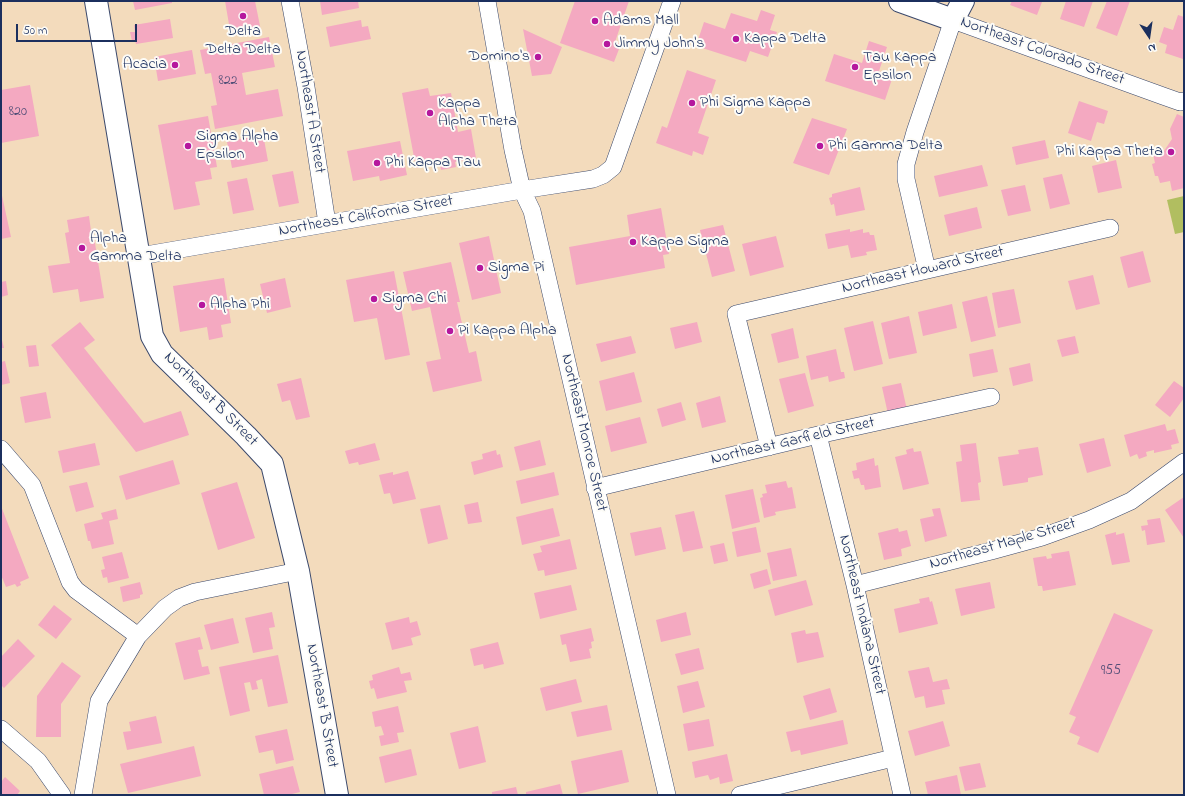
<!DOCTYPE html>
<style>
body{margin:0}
#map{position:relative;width:1185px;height:796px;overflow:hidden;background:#f3dbbc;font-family:"Indie Flower",sans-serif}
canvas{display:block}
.frame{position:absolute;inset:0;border:2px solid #1b2f5e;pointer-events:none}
.north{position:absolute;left:1129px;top:16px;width:40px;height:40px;-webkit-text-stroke:3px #fdfcf7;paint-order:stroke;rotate:167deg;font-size:11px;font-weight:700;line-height:16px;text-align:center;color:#1b2f5e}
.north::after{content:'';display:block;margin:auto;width:14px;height:18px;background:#1b2f5e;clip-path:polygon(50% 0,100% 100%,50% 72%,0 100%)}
.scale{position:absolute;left:16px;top:24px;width:121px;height:18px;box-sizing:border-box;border:2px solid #1b2f5e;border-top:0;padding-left:5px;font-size:12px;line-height:14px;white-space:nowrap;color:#1b2f5e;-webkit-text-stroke:3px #fdfcf7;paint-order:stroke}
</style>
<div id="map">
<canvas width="1185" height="796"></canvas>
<div class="frame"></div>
<div class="north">N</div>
<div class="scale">50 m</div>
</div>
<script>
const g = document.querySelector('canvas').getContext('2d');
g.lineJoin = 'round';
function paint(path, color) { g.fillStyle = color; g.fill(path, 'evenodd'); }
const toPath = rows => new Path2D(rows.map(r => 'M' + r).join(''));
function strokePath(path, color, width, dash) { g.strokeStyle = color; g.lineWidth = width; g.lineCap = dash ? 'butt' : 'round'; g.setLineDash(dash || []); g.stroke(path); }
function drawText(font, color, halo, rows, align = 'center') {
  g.font = font + ' "Indie Flower",sans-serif'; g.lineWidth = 4; g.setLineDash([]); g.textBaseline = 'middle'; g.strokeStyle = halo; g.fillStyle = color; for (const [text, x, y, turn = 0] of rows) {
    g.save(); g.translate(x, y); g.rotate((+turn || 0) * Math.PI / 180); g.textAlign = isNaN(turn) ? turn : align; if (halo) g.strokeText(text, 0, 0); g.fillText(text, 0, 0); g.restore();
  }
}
paint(toPath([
 [1184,196,1184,232,1175,234,1167,200]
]), '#b1be60');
paint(toPath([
 [133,1,172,1,172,3,135,10],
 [225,1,255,1,261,31,231,36],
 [320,1,358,1,359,8,322,15],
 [575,1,629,1,615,42,621,44,614,62,560,43],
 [1012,1,1038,1,1042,2,1037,15,1010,5],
 [1066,1,1093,1,1084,27,1060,19],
 [1107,1,1130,1,1117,36,1096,28],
 [761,10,775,15,770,30,777,32,768,57,750,51,746,62,696,46,704,22,725,29,731,13,757,21],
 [1178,15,1184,17,1183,59,1165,53,1167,45,1159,42,1164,27,1173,30],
 [170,19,173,38,136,44,135,40,132,41,130,32,135,32,134,25],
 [361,20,362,27,368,26,371,39,330,47,326,27],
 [523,29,562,47,551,74,532,76],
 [269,37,275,67,242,73,246,95,278,89,283,116,215,129,211,106,217,105,211,73,205,74,200,50],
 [869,41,887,47,879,71,893,76,885,100,825,81,834,54,862,63],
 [192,50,196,74,158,81,154,57],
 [687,70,716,80,698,133,709,137,703,155,693,151,692,156,656,143,662,126,667,128],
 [30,85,39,136,1,143,1,90],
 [428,88,430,96,451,93,458,132,471,129,476,158,455,162,456,167,441,170,440,164,416,168,402,93],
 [1079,101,1108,111,1104,124,1097,122,1091,141,1068,133],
 [1177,114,1184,117,1184,188,1172,191,1170,181,1160,183,1158,176,1155,176,1152,164,1155,163,1153,154,1164,151,1172,139,1170,129],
 [208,116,217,167,210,168,212,179,195,182,200,205,174,210,158,125],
 [812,118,847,129,829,175,793,163],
 [263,134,268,161,232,168,227,142],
 [1045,140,1049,158,1016,165,1012,147],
 [400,141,407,175,380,181,379,176,353,181,347,151],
 [1116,160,1122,188,1098,193,1092,166],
 [982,165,988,186,939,197,934,176],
 [293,171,299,203,279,207,272,175],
 [1062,174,1070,204,1050,209,1043,178],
 [247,178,254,210,233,214,227,182],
 [1025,185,1031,211,1008,216,1001,190],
 [860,187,865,210,836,216,834,204,831,205,829,198,832,197,832,194],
 [1,191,11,237,1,239],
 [977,207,982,228,949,236,944,215],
 [661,208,669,254,663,255,665,268,576,285,569,247,630,236,627,215],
 [89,216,91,231,93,231,104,298,80,302,78,289,53,293,48,266,70,263,65,233,69,232,67,220],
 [723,225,735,271,712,277,700,230],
 [850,229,850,232,863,229,863,233,869,232,870,235,874,235,877,250,866,252,867,255,851,258,848,245,828,249,825,234],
 [489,236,501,293,472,300,459,243],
 [776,236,784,267,750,276,742,244],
 [1143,251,1151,282,1128,288,1120,257],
 [451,262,460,302,457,302,469,353,476,351,482,381,433,392,426,362,441,359,430,307,412,311,403,272],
 [394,271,410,355,385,360,377,318,354,322,346,280],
 [1093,275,1100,304,1076,310,1068,281],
 [224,278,231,323,221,325,223,337,209,340,207,327,180,332,173,286],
 [285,278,291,307,267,313,260,284],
 [6,281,8,295,1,297,1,282],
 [1014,289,1021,323,998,328,992,293],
 [987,296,996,336,971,342,962,302],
 [952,304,957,328,923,336,918,312],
 [909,316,917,353,889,359,881,323],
 [873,321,883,364,854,371,844,328],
 [80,322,95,340,84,348,144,423,181,411,189,435,136,452,51,345],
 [697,322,702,342,675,349,670,328],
 [793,328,799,358,778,363,771,334],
 [1,336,4,348,1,348],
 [631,336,636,353,601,362,596,344],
 [1075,336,1079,353,1062,357,1057,340],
 [36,345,39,366,29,367,26,346],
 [836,349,841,372,844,372,845,378,829,382,828,376,811,380,806,356],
 [993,349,998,372,973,377,969,354],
 [5,361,10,383,1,385,1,362],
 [1030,363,1033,381,1013,386,1009,368],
 [634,372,642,402,606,411,599,381],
 [805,373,814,406,788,413,779,379],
 [301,378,310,417,296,420,290,400,282,402,277,384],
 [1174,381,1184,388,1184,398,1170,417,1155,405],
 [901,383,907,410,888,414,882,387],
 [46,392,51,418,25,423,20,397],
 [720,396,726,422,702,428,696,403],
 [681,402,686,420,662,427,657,409],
 [640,417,647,443,611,452,605,426],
 [1165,424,1167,431,1175,429,1179,443,1171,445,1172,449,1154,453,1154,450,1146,452,1147,456,1139,459,1137,454,1130,457,1124,435],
 [1104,438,1111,466,1087,473,1079,444],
 [540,440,546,465,520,471,514,447],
 [95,443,100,465,63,473,58,451],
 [375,443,380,460,359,465,358,462,349,464,345,451],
 [976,443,981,482,978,483,980,500,961,502,956,462,962,461,960,445],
 [1038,447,1043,475,1028,478,1028,482,1003,486,998,457,1019,454,1018,450],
 [913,448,914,452,921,451,929,484,903,490,895,457,907,454,906,450],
 [496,450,497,455,500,454,503,467,474,475,471,462,483,459,482,454],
 [874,458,875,466,878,465,881,487,865,490,864,485,861,485,859,478,854,479,852,471,857,470,856,463],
 [173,460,180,484,126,500,119,476],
 [408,471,416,499,393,504,390,493,384,494,379,475,393,472,393,475],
 [554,472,559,495,521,504,516,481],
 [786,481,788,488,792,487,796,508,775,512,776,515,764,518,760,498,763,497,762,494,767,493,765,485],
 [87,482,94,507,76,512,69,486],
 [237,482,255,538,218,550,201,493],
 [753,489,760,522,732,529,725,495],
 [1184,497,1184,538,1165,510],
 [478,502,482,522,468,524,464,505],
 [440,505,448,539,428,544,420,509],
 [1,506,29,578,20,582,21,585,17,587,15,584,6,587,1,575],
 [553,508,560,536,522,545,516,517],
 [940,508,947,536,925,542,920,519,934,516,932,509],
 [116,509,118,519,109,521,114,544,92,549,90,541,88,541,84,524,103,519,101,513],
 [694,511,703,548,683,552,675,515],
 [1160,518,1165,542,1147,545,1145,530,1142,531,1141,526,1148,525,1147,520],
 [661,527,666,549,635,556,630,533],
 [756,527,761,552,737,557,732,532],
 [898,528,899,532,907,530,911,546,901,549,902,556,884,560,878,533],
 [1116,532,1116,535,1124,533,1130,562,1112,565,1105,535],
 [570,539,577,569,545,576,544,570,538,571,533,554,542,552,540,546],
 [724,543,728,561,714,564,710,546],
 [791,548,797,576,773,581,767,553],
 [1069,551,1076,585,1043,591,1042,586,1038,586,1033,558,1046,556,1047,559,1052,558,1051,554],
 [122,552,129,578,108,583,107,577,103,578,101,570,105,569,102,557],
 [767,569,771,584,754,589,750,574],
 [806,580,813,605,775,616,768,590],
 [140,582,143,594,140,595,140,598,123,602,120,587],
 [990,582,995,608,961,616,955,589],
 [571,585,577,610,540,619,534,593],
 [929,597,930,602,932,601,938,624,899,633,894,609,920,603,919,599],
 [54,605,72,619,56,639,38,625],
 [272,612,275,627,269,628,273,649,253,653,245,618],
 [686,612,691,635,661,642,656,620],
 [1114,613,1153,630,1098,753,1077,744,1080,737,1069,732,1076,717,1069,714],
 [409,617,410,623,417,621,421,635,411,638,413,645,392,650,385,623],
 [233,618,239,643,211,650,204,625],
 [591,628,594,641,591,642,592,648,589,649,591,658,570,662,566,644,562,645,560,635],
 [805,630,806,634,818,632,824,657,797,663,791,633],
 [200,637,203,649,198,650,202,667,208,666,210,674,184,680,175,643],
 [18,639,35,656,4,688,1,685,1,657],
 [498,642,504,664,484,669,483,664,474,666,470,649],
 [699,648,704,669,681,675,675,654],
 [278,655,288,703,268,707,262,679,256,681,258,689,252,690,250,682,244,683,250,711,230,716,219,667],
 [62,662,81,676,61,704,61,737,36,737,37,696],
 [399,667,401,674,410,672,412,680,404,681,407,692,377,699,374,688,371,689,369,681,373,680,372,675],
 [929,667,933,682,947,679,950,689,942,690,945,704,926,708,924,696,915,698,908,671],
 [576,679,582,702,546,711,540,688],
 [698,681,705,707,683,713,677,686],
 [830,688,837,712,810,720,803,696],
 [607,705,612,730,577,737,571,712],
 [398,706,404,732,397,733,399,742,381,746,379,736,384,735,381,726,375,727,372,712],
 [156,716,162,743,127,750,123,732,131,731,129,722],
 [709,719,714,746,688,751,683,724],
 [843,720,848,744,801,755,800,750,791,752,786,732],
 [943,721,950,746,915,756,908,731],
 [478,726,486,762,459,769,450,733],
 [287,729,294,760,276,764,273,750,259,753,255,736],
 [194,746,201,776,128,793,120,764],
 [411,749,417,775,385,783,379,757],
 [622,750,629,782,578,794,571,761],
 [727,754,733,781,720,784,719,777,710,780,708,775,695,778,692,762],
 [980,763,986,787,965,791,959,767],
 [293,766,300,792,288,795,264,795,259,774],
 [957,775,961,795,928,795,925,782],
 [5,777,20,791,17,795,1,795,1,782],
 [560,784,563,795,526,795,526,792],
 [516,787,518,795,492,795,492,792]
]), '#f4a9c1');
const street = toPath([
 [290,1,306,87,327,223],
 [487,1,513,150,522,190,532,211,667,795],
 [140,256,522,190,593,179,603,175,613,167,672,1],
 [927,270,906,179,906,164,915,132,953,20,1163,96,1180,102,1184,101],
 [818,435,855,585,902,795],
 [769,447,736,314,1110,228],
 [1,449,32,485,70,582,76,590,138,636],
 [595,488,818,435,991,397],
 [855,585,991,551,1042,537,1089,520,1131,501,1184,462],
 [1,729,38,761,62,795],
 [83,795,99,701,138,636,165,608,179,598,195,592,298,571],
 [740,795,893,758]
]);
const secondary = toPath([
 [96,1,152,336,162,354,246,436,272,464,298,571,337,795],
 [900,1,953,20,963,1]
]);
strokePath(street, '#3b496c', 18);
strokePath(secondary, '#3b496c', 24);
strokePath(street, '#fff', 17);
strokePath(secondary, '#fff', 22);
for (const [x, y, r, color] of [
 [243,16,4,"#b5179e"],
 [595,21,4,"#b5179e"],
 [736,39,4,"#b5179e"],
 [607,44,4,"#b5179e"],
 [538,57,4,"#b5179e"],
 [175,65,4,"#b5179e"],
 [855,67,4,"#b5179e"],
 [692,103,4,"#b5179e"],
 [430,113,4,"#b5179e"],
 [188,146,4,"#b5179e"],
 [820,146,4,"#b5179e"],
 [1171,152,4,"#b5179e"],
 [377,163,4,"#b5179e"],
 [633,242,4,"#b5179e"],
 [82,248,4,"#b5179e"],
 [480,268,4,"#b5179e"],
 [374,299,4,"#b5179e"],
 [202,305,4,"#b5179e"],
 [450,331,4,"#b5179e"]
]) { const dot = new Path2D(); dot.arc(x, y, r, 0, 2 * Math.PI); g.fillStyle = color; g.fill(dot); strokePath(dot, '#fdfcf7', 1.5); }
drawText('14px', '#514e77', null, [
 ["822",228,82],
 ["820",18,113],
 ["955",1111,672]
]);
drawText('16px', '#1b2f5e', '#fdfcf7', [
 ["Adams Mall",603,21],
 ["Delta",243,32,"center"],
 ["Delta Delta",243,50,"center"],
 ["Kappa Delta",744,39],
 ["Jimmy John's",615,44],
 ["Domino's",530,57,"right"],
 ["Tau Kappa",863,58],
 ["Epsilon",863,76],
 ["Acacia",167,65,"right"],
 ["Phi Sigma Kappa",700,103],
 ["Kappa",438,104],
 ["Alpha Theta",438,122],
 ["Sigma Alpha",196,137],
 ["Epsilon",196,155],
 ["Phi Gamma Delta",828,146],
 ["Phi Kappa Theta",1163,152,"right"],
 ["Phi Kappa Tau",385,163],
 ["Alpha",90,239],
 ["Gamma Delta",90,257],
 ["Kappa Sigma",641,242],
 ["Sigma Pi",488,268],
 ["Sigma Chi",382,299],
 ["Alpha Phi",210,305],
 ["Pi Kappa Alpha",458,331]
], 'left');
drawText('16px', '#1b2f5e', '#fdfcf7', [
 ["Northeast Colorado Street",1042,52,20],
 ["Northeast A Street",309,112,81],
 ["Northeast California Street",366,217,-10],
 ["Northeast Howard Street",923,271,-13],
 ["Northeast B Street",210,400,45],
 ["Northeast Monroe Street",583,433,77],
 ["Northeast Garfield Street",793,442,-13],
 ["Northeast Maple Street",1003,545,-16],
 ["Northeast Indiana Street",861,615,77],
 ["Northeast B Street",321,706,80]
]);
</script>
